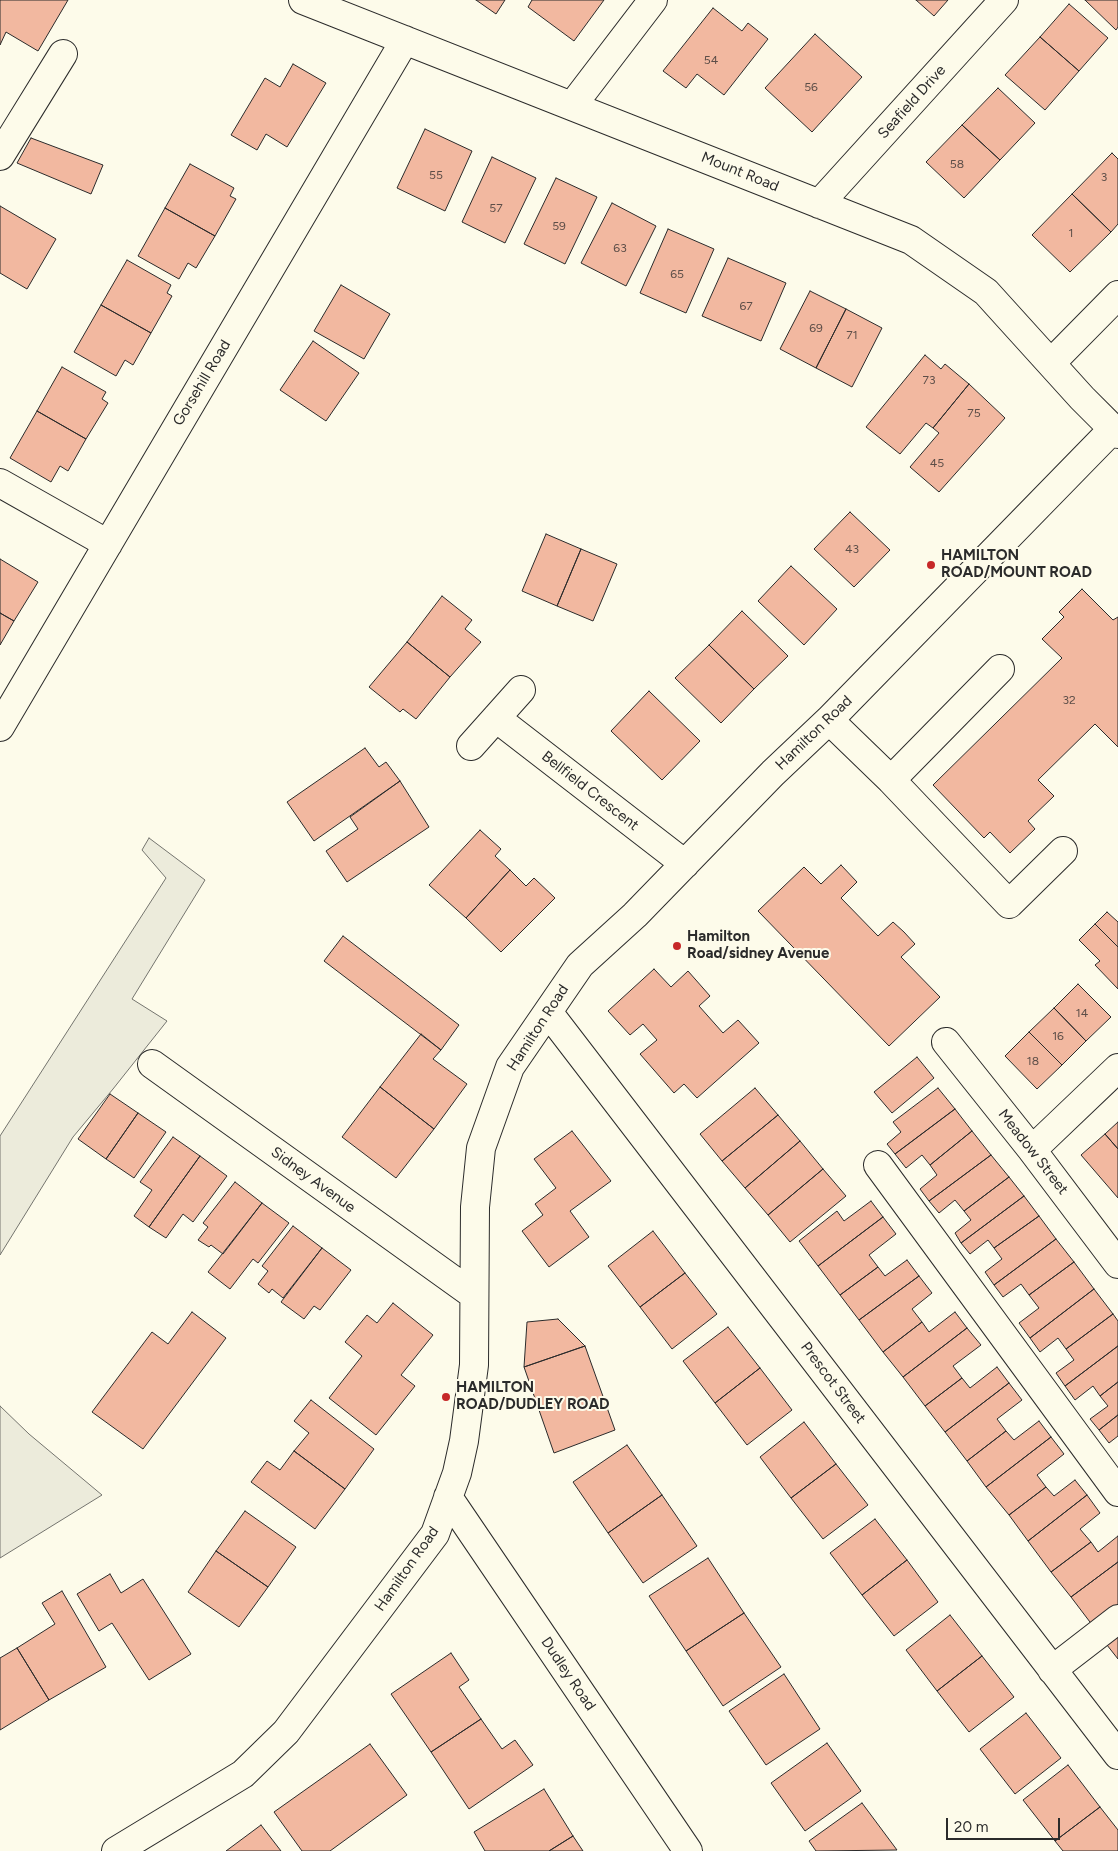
<!DOCTYPE html>
<style>
body{margin:0}
#map{position:relative;width:1118px;height:1851px;overflow:hidden;background:#fdfbea;font-family:Figtree,sans-serif}
canvas{display:block}
.scale{position:absolute;left:946px;top:1818px;width:114px;height:22px;box-sizing:border-box;border:2px solid #2b2b2b;border-top:0;padding-left:6px;font-size:15px;line-height:18px;white-space:nowrap;color:#2b2b2b;-webkit-text-stroke:4px #fdfbea;paint-order:stroke}
</style>
<div id="map">
<canvas width="1118" height="1851"></canvas>
<div class="scale">20 m</div>
</div>
<script>
const g = document.querySelector('canvas').getContext('2d');
g.lineJoin = 'round';
function paint(path, color) { g.fillStyle = color; g.fill(path, 'evenodd'); }
const toPath = rows => new Path2D(rows.map(r => 'M' + r).join(''));
function strokePath(path, color, width, dash) { g.strokeStyle = color; g.lineWidth = width; g.lineCap = dash ? 'butt' : 'round'; g.setLineDash(dash || []); g.stroke(path); }
function drawText(font, color, halo, rows, align = 'center') {
  g.font = font + ' Figtree,sans-serif'; g.lineWidth = 4; g.setLineDash([]); g.textBaseline = 'middle'; g.strokeStyle = halo; g.fillStyle = color; for (const [text, x, y, turn = 0] of rows) {
    g.save(); g.translate(x, y); g.rotate((+turn || 0) * Math.PI / 180); g.textAlign = isNaN(turn) ? turn : align; if (halo) g.strokeText(text, 0, 0); g.fillText(text, 0, 0); g.restore();
  }
}
const green = toPath([
 [149,838,205,880,132,999,167,1021,113,1089,73,1137,0,1255,0,1136,166,878,142,850,149,838],
 [0,1406,29,1434,102,1495,0,1558,0,1406]
]);
paint(green, '#ecebdb');
strokePath(green, '#74746e', 1);
const building = toPath([
 [0,0,68,0,38,51,6,32,0,45,0,0],
 [476,0,505,0,496,14,476,0],
 [532,0,604,0,574,41,528,7,532,0],
 [916,0,948,0,934,16,916,0],
 [1085,0,1118,0,1118,27,1116,30,1085,0],
 [1069,4,1108,38,1079,71,1040,37,1069,4],
 [713,8,742,31,748,23,768,39,724,95,697,74,686,88,663,71,713,8],
 [815,34,862,77,812,132,765,88,815,34],
 [1040,37,1079,71,1045,110,1005,75,1040,37],
 [293,64,326,83,287,147,266,134,257,150,231,135,265,78,280,87,293,64],
 [998,88,1035,123,1000,160,962,125,998,88],
 [962,125,1000,160,964,198,926,162,962,125],
 [425,129,472,151,445,211,397,188,425,129],
 [31,138,103,165,91,194,17,163,31,138],
 [1112,153,1118,159,1118,224,1111,232,1072,194,1112,153],
 [492,157,536,178,505,243,462,222,492,157],
 [190,164,234,188,230,196,236,199,215,236,165,208,190,164],
 [556,178,597,197,565,264,524,244,556,178],
 [1072,194,1111,232,1070,272,1032,235,1072,194],
 [612,203,656,226,626,286,581,263,612,203],
 [0,206,56,239,27,289,0,273,0,206],
 [165,208,215,236,196,268,188,263,179,279,138,256,165,208],
 [668,229,714,249,686,313,640,293,668,229],
 [728,258,786,283,761,341,702,316,728,258],
 [127,260,171,285,167,293,172,296,151,333,101,305,127,260],
 [341,285,390,314,364,359,314,331,341,285],
 [810,291,846,309,816,368,780,349,810,291],
 [101,305,151,333,133,365,125,360,116,376,74,352,101,305],
 [846,309,882,328,852,387,816,368,846,309],
 [313,341,359,373,326,421,280,390,313,341],
 [925,355,941,369,945,364,969,384,933,428,926,423,900,454,866,427,925,355],
 [62,367,106,392,102,399,108,403,86,439,37,411,62,367],
 [969,384,1005,418,939,492,910,467,939,433,933,428,969,384],
 [37,411,86,439,68,471,60,466,51,482,10,458,37,411],
 [850,512,890,550,854,587,814,549,850,512],
 [546,534,581,549,557,606,522,591,546,534],
 [581,549,617,564,593,621,557,606,581,549],
 [0,559,38,582,14,621,0,613,0,559],
 [791,566,837,609,804,645,758,601,791,566],
 [1082,589,1113,620,1118,617,1118,747,1095,724,1038,780,1054,796,1028,821,1035,829,1010,853,990,832,984,838,933,785,1062,658,1042,639,1064,617,1059,612,1082,589],
 [442,596,472,620,465,629,481,642,450,677,407,642,442,596],
 [742,611,788,656,754,689,709,645,742,611],
 [0,613,14,621,0,645,0,613],
 [407,642,450,677,416,719,403,709,400,712,369,687,407,642],
 [709,645,754,689,721,723,675,678,709,645],
 [649,691,700,741,662,780,611,731,649,691],
 [365,748,379,767,386,762,400,781,314,841,287,802,365,748],
 [400,781,429,827,347,882,326,851,358,829,350,817,400,781],
 [480,830,501,849,495,856,510,870,466,918,429,885,480,830],
 [841,865,857,882,841,898,878,936,893,922,904,932,915,944,901,957,940,997,889,1046,758,911,804,867,821,884,841,865],
 [510,870,526,886,534,878,555,898,501,952,466,918,510,870],
 [1107,912,1118,922,1118,947,1095,924,1107,912],
 [1095,924,1118,947,1118,989,1095,965,1100,961,1079,940,1095,924],
 [343,936,459,1025,441,1050,324,961,343,936],
 [654,969,671,987,688,971,710,996,699,1006,723,1033,738,1020,759,1043,697,1098,684,1084,674,1093,640,1054,657,1040,643,1024,630,1035,608,1011,654,969],
 [1078,984,1111,1017,1086,1041,1054,1008,1078,984],
 [1054,1008,1086,1041,1062,1065,1029,1032,1054,1008],
 [1029,1032,1062,1065,1037,1089,1005,1056,1029,1032],
 [421,1034,441,1050,433,1059,467,1084,434,1129,380,1087,421,1034],
 [917,1057,934,1078,892,1113,874,1092,917,1057],
 [380,1087,434,1129,396,1178,342,1137,380,1087],
 [755,1088,778,1115,722,1161,700,1134,755,1088],
 [938,1088,955,1109,895,1154,887,1144,901,1132,893,1122,938,1088],
 [110,1094,138,1113,106,1159,78,1139,110,1094],
 [955,1109,972,1131,930,1165,922,1155,906,1168,895,1154,955,1109],
 [138,1113,166,1132,134,1178,106,1159,138,1113],
 [778,1115,800,1141,745,1188,722,1161,778,1115],
 [1118,1122,1118,1149,1105,1134,1118,1122],
 [572,1131,611,1181,570,1211,589,1237,549,1267,522,1231,543,1215,535,1204,556,1188,534,1159,572,1131],
 [972,1131,991,1155,929,1201,920,1189,937,1175,930,1165,972,1131],
 [1105,1134,1118,1149,1118,1198,1081,1155,1105,1134],
 [173,1137,200,1156,149,1227,134,1216,152,1190,140,1182,173,1137],
 [800,1141,823,1169,768,1215,745,1188,800,1141],
 [991,1155,1009,1177,964,1211,955,1200,939,1213,929,1201,991,1155],
 [200,1156,227,1176,193,1222,183,1214,166,1238,149,1227,200,1156],
 [823,1169,846,1196,790,1242,768,1215,823,1169],
 [1009,1177,1024,1196,961,1243,955,1233,971,1220,964,1211,1009,1177],
 [235,1182,262,1203,223,1254,211,1245,209,1247,198,1240,208,1227,203,1223,235,1182],
 [1024,1196,1039,1216,994,1248,988,1240,970,1254,961,1243,1024,1196],
 [871,1201,883,1217,818,1266,799,1241,837,1211,844,1221,871,1201],
 [262,1203,289,1223,258,1263,253,1259,230,1289,208,1272,262,1203],
 [1039,1216,1056,1239,994,1285,985,1272,1002,1259,994,1248,1039,1216],
 [883,1217,896,1234,869,1255,878,1267,840,1295,818,1266,883,1217],
 [293,1226,322,1248,283,1298,272,1289,269,1293,258,1284,268,1271,262,1266,293,1226],
 [653,1231,685,1273,640,1307,608,1266,653,1231],
 [1056,1239,1074,1262,1029,1295,1021,1284,1003,1297,994,1285,1056,1239],
 [322,1248,351,1270,320,1310,314,1306,304,1319,281,1302,322,1248],
 [907,1260,919,1276,859,1320,840,1295,878,1267,885,1276,907,1260],
 [1074,1262,1094,1289,1030,1338,1019,1323,1039,1308,1029,1295,1074,1262],
 [685,1273,717,1314,672,1349,640,1307,685,1273],
 [919,1276,932,1293,912,1309,922,1322,883,1352,859,1320,919,1276],
 [1094,1289,1113,1314,1066,1349,1058,1338,1040,1352,1030,1338,1094,1289],
 [393,1303,433,1335,401,1375,415,1386,376,1435,329,1398,362,1356,345,1342,367,1315,377,1323,393,1303],
 [192,1312,226,1338,143,1449,92,1412,152,1332,168,1344,192,1312],
 [955,1312,967,1328,903,1377,883,1352,922,1322,929,1332,955,1312],
 [1113,1314,1118,1321,1118,1346,1065,1386,1056,1373,1074,1360,1066,1349,1113,1314],
 [558,1319,585,1346,524,1367,527,1322,558,1319],
 [728,1327,760,1368,715,1403,683,1361,728,1327],
 [967,1328,981,1345,953,1366,962,1378,925,1406,903,1377,967,1328],
 [585,1346,615,1430,554,1453,524,1367,585,1346],
 [1118,1346,1118,1382,1100,1396,1093,1386,1075,1400,1065,1386,1118,1346],
 [997,1367,1009,1383,945,1432,925,1406,962,1378,970,1388,997,1367],
 [760,1368,792,1410,747,1445,715,1403,760,1368],
 [1118,1382,1118,1415,1099,1430,1090,1419,1108,1406,1100,1396,1118,1382],
 [1009,1383,1022,1400,997,1419,1006,1431,967,1461,945,1432,1009,1383],
 [311,1400,374,1449,345,1489,294,1451,309,1433,294,1421,311,1400],
 [1118,1415,1118,1436,1109,1443,1099,1430,1118,1415],
 [1039,1421,1051,1437,986,1487,967,1461,1006,1431,1014,1440,1039,1421],
 [804,1422,836,1464,791,1498,760,1457,804,1422],
 [1051,1437,1064,1454,1037,1475,1046,1487,1009,1515,986,1487,1051,1437],
 [627,1445,662,1495,608,1533,573,1482,627,1445],
 [294,1451,345,1489,315,1529,251,1482,267,1461,280,1470,294,1451],
 [836,1464,868,1505,823,1539,791,1498,836,1464],
 [1075,1480,1087,1495,1028,1541,1009,1515,1046,1487,1054,1496,1075,1480],
 [662,1495,697,1546,643,1583,608,1533,662,1495],
 [1087,1495,1100,1513,1080,1529,1091,1542,1051,1572,1028,1541,1087,1495],
 [245,1511,296,1547,268,1587,216,1551,245,1511],
 [875,1519,907,1560,862,1595,830,1553,875,1519],
 [1118,1536,1118,1562,1071,1597,1051,1572,1091,1542,1098,1552,1118,1536],
 [216,1551,268,1587,239,1627,188,1592,216,1551],
 [708,1558,744,1613,686,1651,649,1596,708,1558],
 [907,1560,938,1602,894,1636,862,1595,907,1560],
 [1118,1562,1118,1607,1093,1626,1071,1597,1118,1562],
 [110,1574,121,1593,143,1579,191,1654,149,1680,112,1623,99,1631,77,1594,110,1574],
 [62,1591,106,1667,49,1700,17,1648,55,1624,42,1603,62,1591],
 [744,1613,781,1667,723,1706,686,1651,744,1613],
 [950,1615,982,1656,937,1691,906,1650,950,1615],
 [1118,1629,1118,1659,1103,1640,1118,1629],
 [17,1648,49,1700,0,1730,0,1658,17,1648],
 [451,1653,469,1680,459,1687,481,1719,431,1752,391,1694,451,1653],
 [982,1656,1014,1697,969,1732,937,1691,982,1656],
 [784,1674,820,1729,766,1765,729,1711,784,1674],
 [1026,1713,1061,1758,1015,1794,980,1749,1026,1713],
 [481,1719,502,1749,515,1740,533,1765,469,1809,431,1752,481,1719],
 [827,1743,861,1791,805,1831,771,1783,827,1743],
 [370,1744,407,1795,330,1851,302,1851,274,1812,370,1744],
 [1068,1765,1100,1807,1055,1841,1023,1800,1068,1765],
 [544,1789,573,1836,549,1851,485,1851,474,1832,544,1789],
 [862,1803,897,1850,816,1851,809,1841,862,1803],
 [1100,1807,1118,1830,1118,1851,1063,1851,1055,1841,1100,1807],
 [261,1825,281,1851,226,1851,261,1825],
 [573,1836,583,1851,549,1851,573,1836]
]);
paint(building, '#f2b8a0');
strokePath(building, '#2b2b2b', 1);
const minor = toPath([
 [303,0,911,240,986,292,1082,398,1118,434],
 [572,106,653,0],
 [0,156,63,54],
 [819,204,1004,0],
 [1051,363,1118,295],
 [0,483,108,544],
 [496,718,685,864],
 [829,720,891,780,1009,904,1063,851],
 [0,727,405,40],
 [471,746,521,690],
 [891,780,1000,669],
 [548,1012,1118,1755],
 [946,1042,1032,1150,1118,1264],
 [152,1064,474,1295],
 [1032,1150,1118,1068],
 [878,1165,1118,1492],
 [448,1497,688,1851],
 [1052,1670,1118,1619],
 [116,1851,243,1774,286,1732,435,1534,457,1473,464,1441,474,1365,475,1207,481,1148,510,1067,580,965,635,915,773,773,829,720,1113,429]
]);
strokePath(minor, '#2b2b2b', 30);
strokePath(minor, '#fdfbea', 28);
for (const [x, y, r, color] of [
 [931,565,5,"#c62828"],
 [677,946,5,"#c62828"],
 [446,1397,5,"#c62828"]
]) { const dot = new Path2D(); dot.arc(x, y, r, 0, 2 * Math.PI); g.fillStyle = color; g.fill(dot); strokePath(dot, '#fdfbea', 2); }
drawText('12px', '#5d4e48', null, [
 ["54",711,60],
 ["56",811,87],
 ["58",957,164],
 ["55",436,175],
 ["3",1104,177],
 ["57",496,208],
 ["59",559,226],
 ["1",1071,233],
 ["63",620,248],
 ["65",677,274],
 ["67",746,306],
 ["69",816,328],
 ["71",852,335],
 ["73",929,380],
 ["75",974,413],
 ["45",937,463],
 ["43",852,549],
 ["32",1069,700],
 ["14",1082,1013],
 ["16",1058,1036],
 ["18",1033,1061]
]);
drawText('15px', '#2b2b2b', '#fdfbea', [
 ["Seafield Drive",912,102,-48],
 ["Mount Road",740,172,22],
 ["Gorsehill Road",202,383,-59],
 ["Hamilton Road",814,733,-44],
 ["Bellfield Crescent",590,791,38],
 ["Hamilton Road",538,1028,-57],
 ["Meadow Street",1033,1152,52],
 ["Sidney Avenue",313,1180,36],
 ["Prescot Street",833,1383,53],
 ["Hamilton Road",407,1569,-55],
 ["Dudley Road",568,1674,56]
]);
drawText('bold 15px', '#2b2b2b', '#fdfbea', [
 ["HAMILTON",941,556],
 ["ROAD/MOUNT ROAD",941,573],
 ["Hamilton",687,937],
 ["Road/sidney Avenue",687,954],
 ["HAMILTON",456,1388],
 ["ROAD/DUDLEY ROAD",456,1405]
], 'left');
</script>
